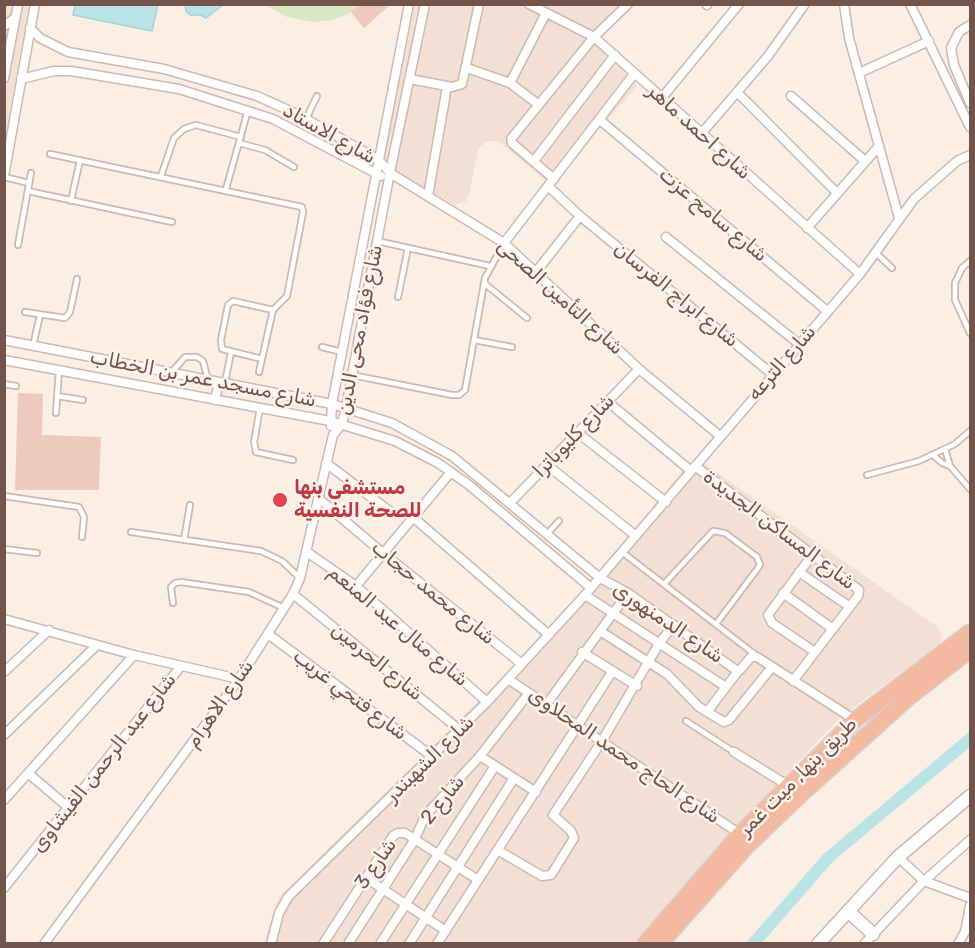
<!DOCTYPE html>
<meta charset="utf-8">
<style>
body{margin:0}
#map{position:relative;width:975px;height:948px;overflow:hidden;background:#fbefe5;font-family:Rubik,sans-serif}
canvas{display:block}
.frame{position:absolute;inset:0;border:6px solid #72544c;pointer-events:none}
</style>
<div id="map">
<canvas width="975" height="948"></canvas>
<div class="frame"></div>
</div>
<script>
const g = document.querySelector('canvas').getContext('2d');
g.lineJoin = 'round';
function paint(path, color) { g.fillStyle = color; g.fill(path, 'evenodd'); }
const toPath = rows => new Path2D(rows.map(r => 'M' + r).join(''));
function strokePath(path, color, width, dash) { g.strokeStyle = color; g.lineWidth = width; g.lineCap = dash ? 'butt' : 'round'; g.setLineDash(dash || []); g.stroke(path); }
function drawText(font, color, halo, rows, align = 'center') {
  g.font = font + ' Rubik,Vazirmatn,sans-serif'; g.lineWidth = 5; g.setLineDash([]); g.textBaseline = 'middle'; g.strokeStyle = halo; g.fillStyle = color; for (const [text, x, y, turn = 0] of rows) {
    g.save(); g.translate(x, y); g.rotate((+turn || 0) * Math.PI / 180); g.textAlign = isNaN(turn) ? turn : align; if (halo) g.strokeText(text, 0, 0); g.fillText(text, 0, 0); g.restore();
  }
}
paint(toPath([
 [5,5,29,5,5,138],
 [415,5,619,5,606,23,602,37,636,68,636,88,554,180,545,180,498,141,488,141,479,147,468,198,465,202,455,205,385,166,383,162],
 [696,461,702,462,939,628,942,639,939,645,842,716,781,780,639,943,263,944,279,897,494,686,593,579,686,466]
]), '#f2e0d4');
paint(toPath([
 [264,5,390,5,364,28,351,12,333,20,313,22,287,17]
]), '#d8e7c4');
const water = toPath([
 [75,5,75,4,158,5,152,31,73,15,75,5],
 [185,5,185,4,223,5,206,18,200,15,190,15,186,11,185,5]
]);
paint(water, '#bbe3e3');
strokePath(water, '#a2d4d4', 1.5);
strokePath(toPath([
 [753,944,828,858,970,739]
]), '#bbe3e3', 12);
paint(toPath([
 [361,4,391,4,364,28,351,12],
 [18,393,43,394,42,435,101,437,99,490,15,490]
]), '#eecabe');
const service = toPath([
 [306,119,317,96],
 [239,143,265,150,294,167],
 [50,154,302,207,303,212,287,296,273,310,259,372],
 [161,176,174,138,184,129,196,125,241,137],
 [4,177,29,183],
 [226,189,248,110],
 [28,191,172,222],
 [71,201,80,160],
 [377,241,490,266],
 [18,245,31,173],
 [875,252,892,268],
 [970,261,962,268,955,283,955,300,970,333],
 [484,283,527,318],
 [398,297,408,248],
 [25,312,65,318,70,312,77,279],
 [474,340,512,347],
 [33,346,40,315],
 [322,347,342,352],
 [262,359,222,349,221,340,228,305,233,301,273,310],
 [171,373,185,357,197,357,203,361,208,380],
 [352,375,452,395,459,395,465,390,485,278,504,243],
 [225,383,231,352],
 [4,384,16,386],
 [57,396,83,400],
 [260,408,254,442,256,452,293,460],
 [56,413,59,370],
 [945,449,950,466],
 [933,455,942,463,950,466,970,489],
 [867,475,919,461,955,444,970,431],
 [4,496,79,507,84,517,82,537],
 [131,532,261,551,282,561,300,578],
 [547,534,559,521],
 [184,540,190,505],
 [4,549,37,553],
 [622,552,757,656],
 [664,584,713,531,725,533,757,557,760,565,758,568,716,624],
 [173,603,171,587,175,583,181,582,249,592,284,608],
 [686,721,734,752]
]);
const minor = toPath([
 [529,4,594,37,860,274],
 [706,4,707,5],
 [844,4,849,38,899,218],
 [910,4,970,127],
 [970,25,959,32,951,48,954,65,970,103],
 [4,26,15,18],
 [30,28,40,38,68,52,164,69,257,96,299,115,379,160,390,173,504,243,639,369,720,436],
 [467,68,510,83,539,105],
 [859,73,929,41],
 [4,78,18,4],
 [21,79,54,71,71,71,179,89,273,119,381,176],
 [410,79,452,87,462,84,479,4],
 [510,83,546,13],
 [738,93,837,193],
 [791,96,865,161],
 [661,99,739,4],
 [600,120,827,311],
 [701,134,768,56,805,4],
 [534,161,615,55],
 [4,176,35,4],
 [554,179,512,143,511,139,594,37,628,4],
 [548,186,580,216,772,374],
 [428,196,447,87],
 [807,228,879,146],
 [666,237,799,344],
 [504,243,634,74],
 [536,272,580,216],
 [4,340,332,404,392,423,452,456,600,578,628,593,736,670,740,670,751,657,757,657,855,720],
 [4,360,330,421,395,441,438,463,469,485,591,588],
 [215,400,219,382],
 [608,402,691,471],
 [331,426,332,404,409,4],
 [578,433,666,502],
 [326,463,392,513],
 [547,465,636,536],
 [695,466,859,590,858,596,793,681],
 [318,498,384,554,522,664],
 [510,503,639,369],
 [414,518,549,635],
 [307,552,356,586,487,702],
 [813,554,768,615,772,623,815,652],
 [799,572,850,607],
 [356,586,451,472],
 [783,593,833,629],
 [293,594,461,731],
 [585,595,726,687],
 [4,619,134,655],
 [600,631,667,674,699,707,724,722,729,720,772,667],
 [268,634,433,757],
 [582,652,637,686],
 [4,672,49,630],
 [508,679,740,834],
 [546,705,628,593],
 [707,712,739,670],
 [4,735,97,645],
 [734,752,787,785],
 [480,756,536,792],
 [29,774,69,808],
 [4,800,134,655,239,679],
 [499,851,542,876,551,875,574,838,571,831,553,815,602,741,660,642,674,625],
 [898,857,924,881,970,898],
 [366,878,446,931],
 [4,888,181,666],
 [44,944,239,679,293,594,300,578,333,435,342,424,346,407,391,167,425,4],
 [271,944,279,913,288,897,487,702,585,595,860,274,914,199,957,161,970,155],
 [323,944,393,836,398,833,405,833,478,880],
 [348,944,415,839,425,816,480,756,529,693],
 [380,944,495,766],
 [409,944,514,778],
 [437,944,612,672],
 [864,944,924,881,970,840],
 [958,944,965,932,970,906]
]);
const secondary = toPath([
 [848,911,873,934],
 [818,944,898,857,970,796]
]);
const trunk = toPath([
 [645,944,740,834,855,720,970,632],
 [660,944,747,846,798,797,908,698,970,650]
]);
strokePath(service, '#ceb8af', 8);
strokePath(minor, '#ceb8af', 11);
strokePath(secondary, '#d0b7ac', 15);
strokePath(trunk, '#d8cfcd', 18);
strokePath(service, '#fff', 4.5);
strokePath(minor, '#fff', 8);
strokePath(secondary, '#fff', 12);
strokePath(trunk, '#f3b9a1', 15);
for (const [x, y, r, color] of [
 [280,500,8,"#e0444e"]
]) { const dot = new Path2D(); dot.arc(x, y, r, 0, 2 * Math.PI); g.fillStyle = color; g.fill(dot); strokePath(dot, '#fef3eb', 2); }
drawText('20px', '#72544c', '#fef3eb', [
 ["شارع احمد ماهر",699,132,42],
 ["شارع الاستاد",329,134,29],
 ["شارع سامح عزت",713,215,40],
 ["شارع ابراج الفرسان",676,295,39],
 ["شارع التأمين الصحى",560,297,42],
 ["شارع فؤاد محى الدين",360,330,-79],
 ["شارع الترعه",782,363,-49],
 ["شارع مسجد عمر بن الخطاب",203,379,11],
 ["شارع كليوباترا",574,436,-46],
 ["شارع المساكن الجديدة",779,530,37],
 ["شارع محمد حجاب",433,593,39],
 ["شارع الدمنهورى",668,623,34],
 ["شارع منال عبد المنعم",398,626,40],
 ["شارع الحرمين",377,662,39],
 ["شارع فتحي غريب",350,695,37],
 ["شارع الاهرام",220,704,-55],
 ["شارع الحاج محمد المحلاوى",624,756,34],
 ["شارع الشهبندر",430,759,-44],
 ["شارع عبد الرحمن الفيشاوى",104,763,-52],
 ["طريق بنها, ميت غمر",798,777,-45],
 ["شارع 2",443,800,-51],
 ["شارع 3",376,864,-55]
]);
drawText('bold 20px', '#be3a42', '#fef3eb', [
 ["مستشفى بنها",294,488],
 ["للصحة النفسية",294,511]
], 'left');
</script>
